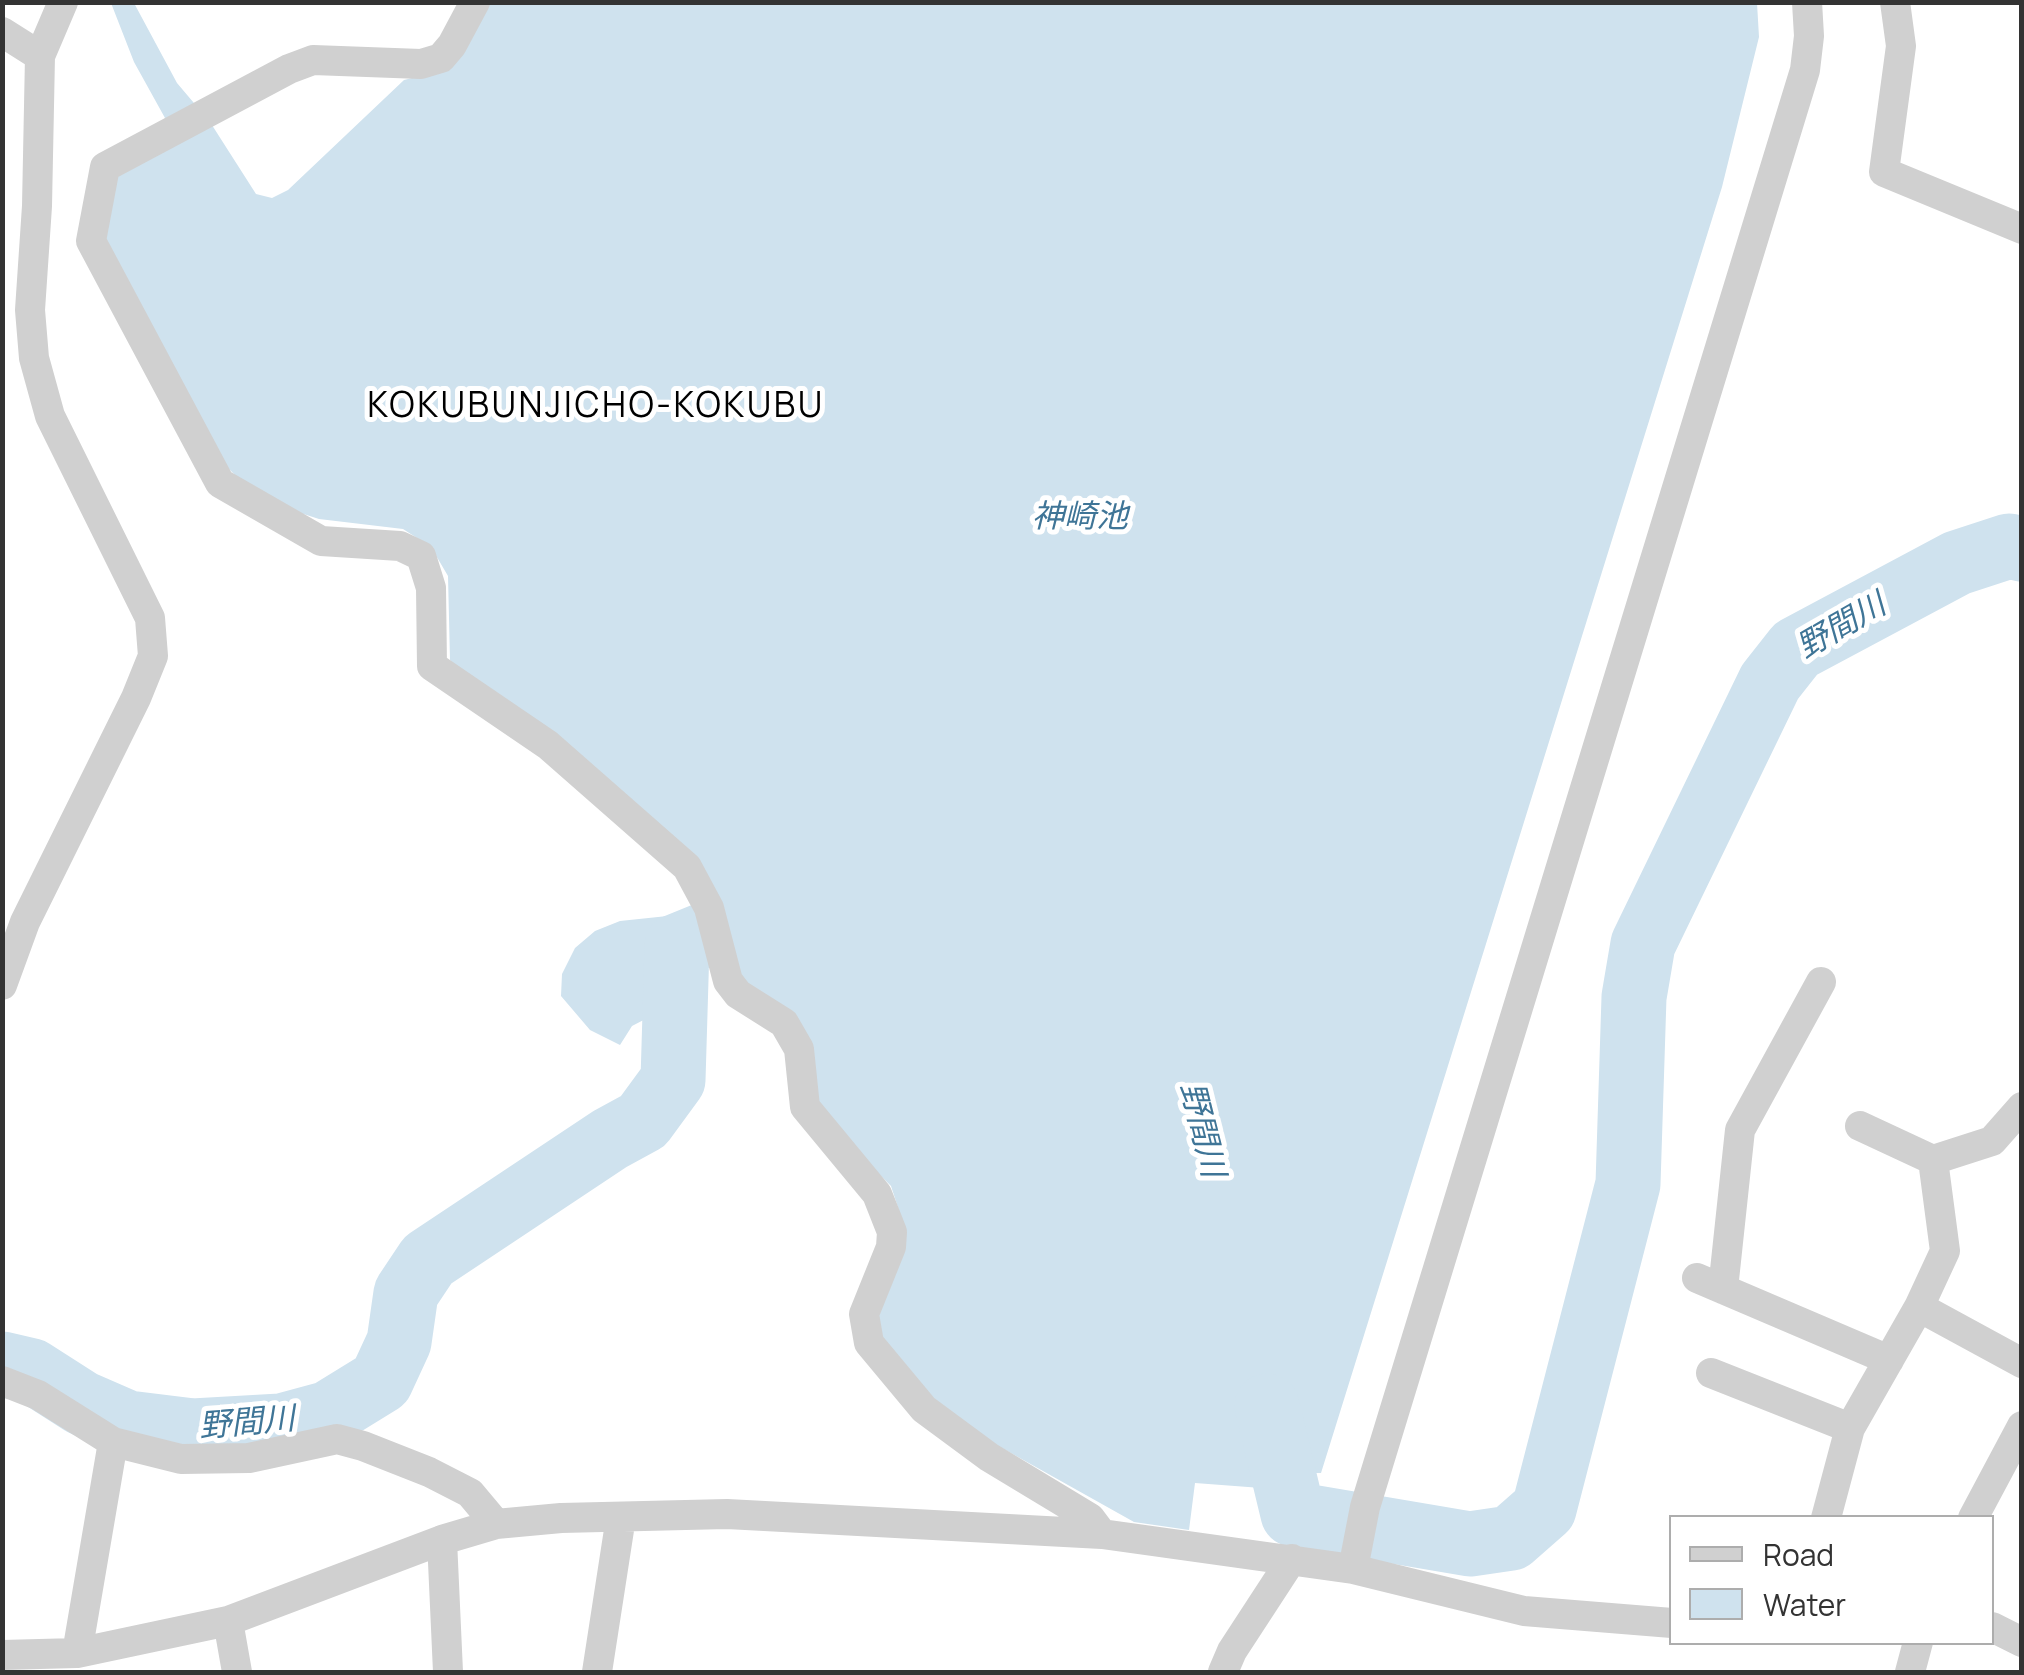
<!DOCTYPE html>
<meta charset="utf-8">
<style>
body{margin:0}
#map{position:relative;width:2024px;height:1675px;overflow:hidden;background:#fff;font-family:Manrope,sans-serif}
canvas{display:block}
.frame{position:absolute;inset:0;border:5px solid #333;pointer-events:none}
.legend{position:absolute;left:1669px;top:1515px;width:325px;height:130px;box-sizing:border-box;background:#fff;border:2px solid #adadad;margin:0;padding:12px 18px;list-style:none;font-size:30px;color:#333}
.legend li{display:flex;align-items:center;gap:20px;height:50px}
.legend b{width:50px;border:2px solid #adadad}
</style>
<div id="map">
<canvas width="2024" height="1675"></canvas>
<div class="frame"></div>
<ul class="legend">
<li><b style="height:12px;background:#d0d0d0"></b>Road</li>
<li><b style="height:28px;background:#cfe2ee"></b>Water</li>
</ul>
</div>
<script>
const g = document.querySelector('canvas').getContext('2d');
g.lineJoin = 'round';
function paint(path, color) { g.fillStyle = color; g.fill(path, 'evenodd'); }
const toPath = rows => new Path2D(rows.map(r => 'M' + r).join(''));
function strokePath(path, color, width, dash) { g.strokeStyle = color; g.lineWidth = width; g.lineCap = dash ? 'butt' : 'round'; g.setLineDash(dash || []); g.stroke(path); }
function drawText(font, color, halo, rows, align = 'center') {
  g.font = font + ' Manrope,"Noto Sans JP",sans-serif'; g.lineWidth = 10; g.setLineDash([]); g.textBaseline = 'middle'; g.strokeStyle = halo; g.fillStyle = color; for (const [text, x, y, turn = 0] of rows) {
    g.save(); g.translate(x, y); g.rotate((+turn || 0) * Math.PI / 180); g.textAlign = isNaN(turn) ? turn : align; if (halo) g.strokeText(text, 0, 0); g.fillText(text, 0, 0); g.restore();
  }
}
paint(toPath([
 [111,3,134,3,177,83,210,122,256,194,272,198,288,190,404,80,436,72,486,3,1757,3,1759,37,1722,187,1321,1473,1307,1473,1301,1491,1195,1483,1189,1530,1134,1522,993,1443,933,1399,881,1340,874,1316,905,1229,891,1186,822,1117,811,1085,741,986,719,904,461,674,450,660,448,576,431,547,403,529,319,519,285,508,238,478,220,460,103,248,116,176,165,118,134,62],
 [696,913,709,962,693,1003,657,1013,632,1026,620,1045,590,1030,561,996,562,974,575,948,595,931,620,921]
]), '#cfe2ee');
strokePath(toPath([
 [2,1364,32,1371,82,1403,128,1423,193,1431,281,1426,329,1413,381,1381,399,1342,406,1293,428,1260,610,1139,643,1121,673,1080,677,946,704,935],
 [1267,1406,1293,1514,1470,1544,1511,1538,1544,1509,1628,1184,1634,997,1643,944,1770,682,1796,649,1957,563,2009,546,2022,549]
]), '#cfe2ee', 65);
strokePath(toPath([
 [475,2,452,45,441,58,421,64,313,60,289,69,105,167,91,241,220,483,321,541,400,546,421,556,431,588,432,666,548,745,687,867,709,908,728,981,738,994,784,1023,799,1049,805,1107,877,1194,892,1232,891,1247,864,1314,869,1343,924,1409,989,1457,1090,1518,1102,1534],
 [1895,2,1901,46,1884,172,2022,229],
 [2,32,40,56],
 [2,985,25,922,136,698,153,656,150,618,50,416,34,358,30,310,37,206,40,56,63,2],
 [1860,1126,1933,1160],
 [1697,1278,1889,1360],
 [1723,1289,1740,1130,1821,982],
 [1919,1307,1945,1251,1933,1160,1992,1141,2022,1107],
 [1711,1373,1850,1428,1826,1518],
 [2,1381,38,1395,113,1442,181,1459,249,1458,337,1439,363,1446,429,1472,470,1493,496,1524],
 [1850,1428,1919,1307,2022,1363],
 [1973,1518,2022,1426],
 [442,1540,448,1672],
 [1353,1569,1365,1507,1805,70,1809,36,1807,2],
 [228,1621,237,1672],
 [1992,1627,2022,1642],
 [77,1653,113,1442],
 [2,1655,77,1653,228,1621,442,1540,496,1524,561,1518,727,1514,1102,1534,1353,1569,1524,1611,1672,1623],
 [597,1672,621,1517],
 [1223,1672,1232,1651,1292,1559],
 [1910,1672,1918,1642]
]), '#d0d0d0', 30);
drawText('italic 32px', '#3f7597', '#fff', [
 ["神崎池",1080,518],
 ["野間川",1842,627,-30],
 ["野間川",1201,1130,76],
 ["野間川",247,1424,-5]
]);
g.letterSpacing = '2.5px';
drawText('35px', '#000', '#fff', [
 ["KOKUBUNJICHO-KOKUBU",596,407]
]);
g.letterSpacing = '0px';
</script>
